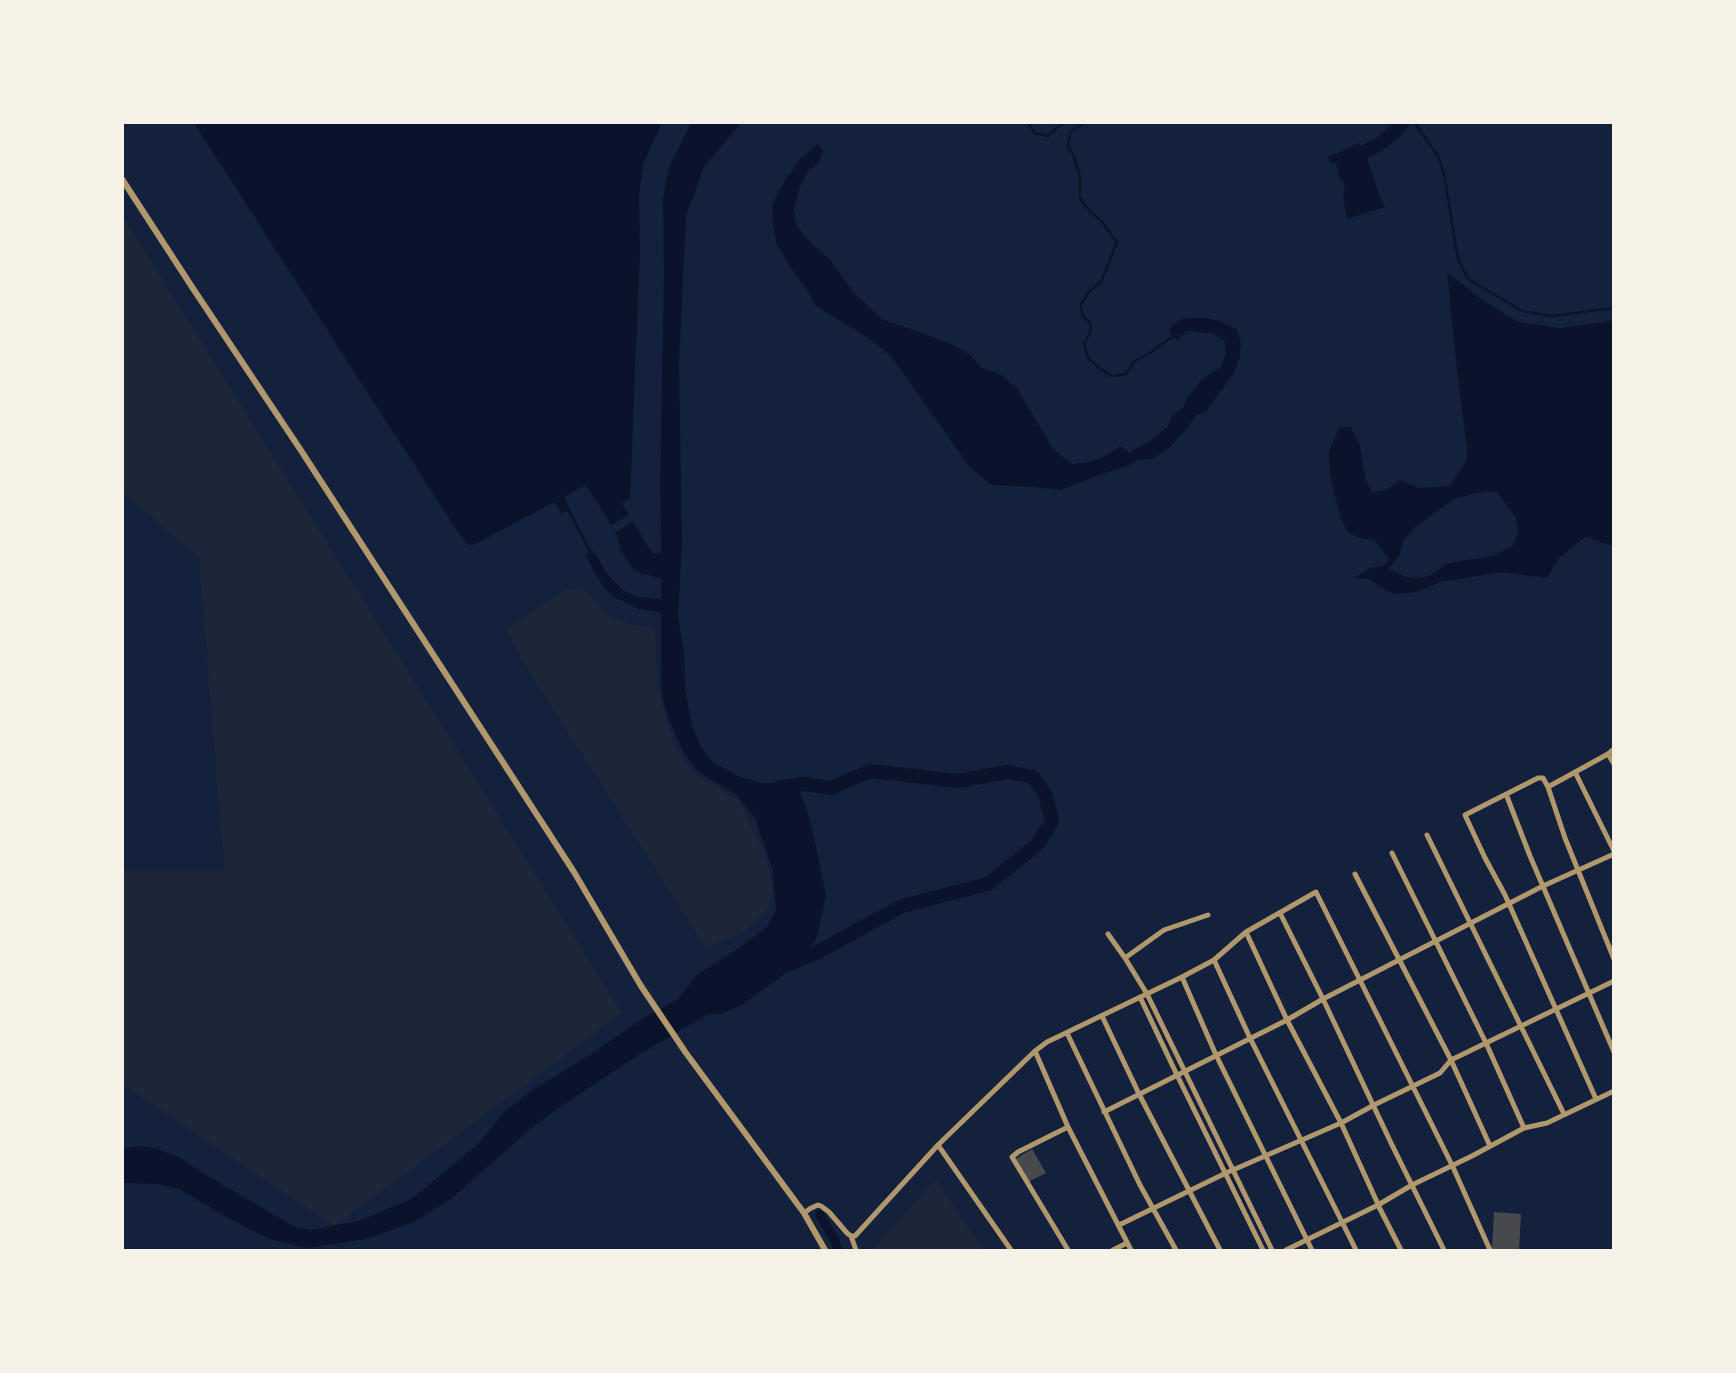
<!DOCTYPE html>
<style>
body{margin:0}
#map{position:relative;width:1736px;height:1373px;overflow:hidden;background:#14213d;font-family:Lora,serif}
canvas{display:block}
.frame{position:absolute;inset:0;border:124px solid #f6f1e7;pointer-events:none}
</style>
<div id="map">
<canvas width="1736" height="1373"></canvas>
<div class="frame"></div>
</div>
<script>
const g = document.querySelector('canvas').getContext('2d');
g.lineJoin = 'round';
function paint(path, color) { g.fillStyle = color; g.fill(path, 'evenodd'); }
const toPath = rows => new Path2D(rows.map(r => 'M' + r).join(''));
function strokePath(path, color, width, dash) { g.strokeStyle = color; g.lineWidth = width; g.lineCap = dash ? 'butt' : 'round'; g.setLineDash(dash || []); g.stroke(path); }
paint(toPath([
 [123,217,622,1013,335,1226,123,1085,123,870,224,870,199,557,123,493],
 [583,588,606,614,635,626,655,627,658,691,674,744,690,771,739,801,764,852,772,882,771,897,767,911,744,932,706,948,520,657,506,628,567,589],
 [936,1180,983,1250,872,1250]
]), '#1d2539');
paint(toPath([
 [194,123,662,123,643,164,639,196,640,251,630,498,622,503,629,515,611,525,586,485,564,497,570,510,562,514,554,502,479,542,472,545,467,544,458,532,371,398],
 [691,123,741,123,704,167,686,216,679,364,682,543,678,617,684,652,685,690,692,726,701,747,714,763,738,776,760,783,796,782,807,810,815,842,826,895,817,937,800,963,743,1004,721,1014,708,1014,632,1059,575,1097,535,1125,451,1199,414,1222,366,1239,307,1248,269,1239,228,1218,179,1189,157,1184,123,1183,122,1149,141,1146,158,1149,180,1158,204,1174,293,1226,310,1230,359,1221,413,1198,479,1143,505,1111,534,1089,590,1055,643,1018,677,1000,698,974,739,948,767,927,776,910,772,867,755,818,736,794,703,775,694,768,682,749,668,717,662,695,661,679,661,612,639,609,614,597,603,587,585,555,594,551,607,574,624,591,638,597,661,599,661,578,643,574,634,570,621,551,618,538,615,533,633,521,650,550,654,553,661,553,660,484,664,274,663,199,668,170],
 [1359,143,1366,155,1377,188,1385,207,1347,219,1343,197,1344,190,1345,187,1344,182,1341,180,1339,176,1336,163,1330,163,1328,157],
 [818,144,823,151,818,163,809,170,800,186,794,208,796,225,807,239,831,261,854,293,883,320,915,330,955,346,970,355,982,368,1000,374,1017,388,1053,449,1072,464,1089,462,1105,456,1121,446,1129,453,1150,441,1168,426,1173,414,1183,408,1188,397,1201,381,1220,367,1226,354,1225,341,1215,334,1187,331,1178,340,1172,337,1169,329,1176,322,1186,318,1207,318,1219,321,1236,329,1241,342,1240,357,1233,374,1205,413,1196,415,1186,430,1170,447,1153,459,1138,460,1125,467,1107,472,1061,490,1034,487,991,485,969,466,891,356,867,337,816,306,807,290,794,272,777,245,773,226,772,204,786,179,801,158],
 [1447,272,1478,297,1518,322,1560,328,1613,321,1613,546,1585,537,1558,559,1547,578,1502,572,1441,582,1416,592,1394,594,1379,586,1370,579,1353,578,1370,568,1383,566,1390,560,1375,541,1357,537,1348,532,1341,519,1330,476,1329,451,1339,428,1350,426,1360,446,1365,478,1372,492,1386,490,1400,480,1419,488,1449,486,1462,468,1468,458,1455,353],
 [1484,491,1497,492,1516,518,1518,533,1513,545,1499,553,1484,558,1465,560,1446,564,1431,575,1417,579,1403,576,1388,569,1399,556,1404,540,1414,528,1454,499]
]), '#0b132b');
strokePath(toPath([
 [1028,122,1034,133,1048,136,1064,122],
 [1086,122,1070,132,1068,146,1073,154,1080,176,1080,198,1089,210,1102,222,1117,242,1101,282,1089,292,1081,304,1082,315,1091,324,1090,334,1084,343,1088,358,1097,366,1112,376,1126,374,1134,362,1150,353,1172,337],
 [1414,122,1438,156,1444,174,1458,259,1468,279,1522,311,1552,316,1614,308],
 [568,509,591,553]
]), '#0b132b', 2.5);
strokePath(toPath([
 [820,1215,835,1241,838,1250]
]), '#0b132b', 9);
strokePath(toPath([
 [1365,152,1381,143,1396,131,1403,122],
 [780,787,804,784,831,788,870,771,959,781,1008,772,1033,777,1045,794,1052,821,1038,844,988,884,902,906,814,954,787,965]
]), '#0b132b', 14);
paint(toPath([
 [1032,1149,1046,1173,1028,1182,1015,1159],
 [1494,1212,1521,1214,1519,1250,1492,1249]
]), '#48494c');
strokePath(toPath([
 [1608,754,1614,764],
 [1575,772,1614,851],
 [1548,787,1608,754,1614,749],
 [1506,794,1530,856,1614,1052],
 [1427,835,1564,1114],
 [1392,853,1486,1043,1614,981],
 [1355,874,1451,1060,1490,1146],
 [1280,913,1323,999,1543,886,1614,854],
 [1246,932,1316,892,1452,1165,1490,1250],
 [1108,934,1125,958,1147,994,1272,1250],
 [1125,958,1164,930,1208,915],
 [1214,960,1250,1038,1356,1250],
 [1182,977,1216,1055,1312,1250],
 [1140,997,1177,1075,1263,1250],
 [1102,1016,1139,1094,1220,1250],
 [1067,1033,1140,1185,1176,1250],
 [1035,1051,1068,1127,1131,1250],
 [1596,1099,1505,895,1485,858,1465,815,1538,778,1543,778,1548,787,1565,838,1614,959],
 [1068,1127,1018,1152,1012,1157,1068,1250],
 [938,1145,1011,1250],
 [1377,1202,1341,1123,1374,1105,1440,1073,1451,1060,1486,1043,1524,1128,1547,1123,1614,1091],
 [1378,1205,1401,1250],
 [804,1213,811,1208,818,1205,821,1206,829,1212,847,1233,851,1236,855,1236,938,1145,1035,1051,1047,1042,1182,977,1214,960,1246,932,1287,1020,1104,1112],
 [1119,1225,1226,1173,1341,1123,1287,1020,1323,999,1392,1145,1444,1250],
 [851,1236,856,1250],
 [1113,1250,1127,1243],
 [1286,1250,1378,1205,1412,1185,1472,1156,1524,1128]
]), '#b1986c', 5);
strokePath(toPath([
 [122,179,192,287,302,452,574,872,641,986,686,1053,804,1213,825,1250]
]), '#b1986c', 6);
</script>
